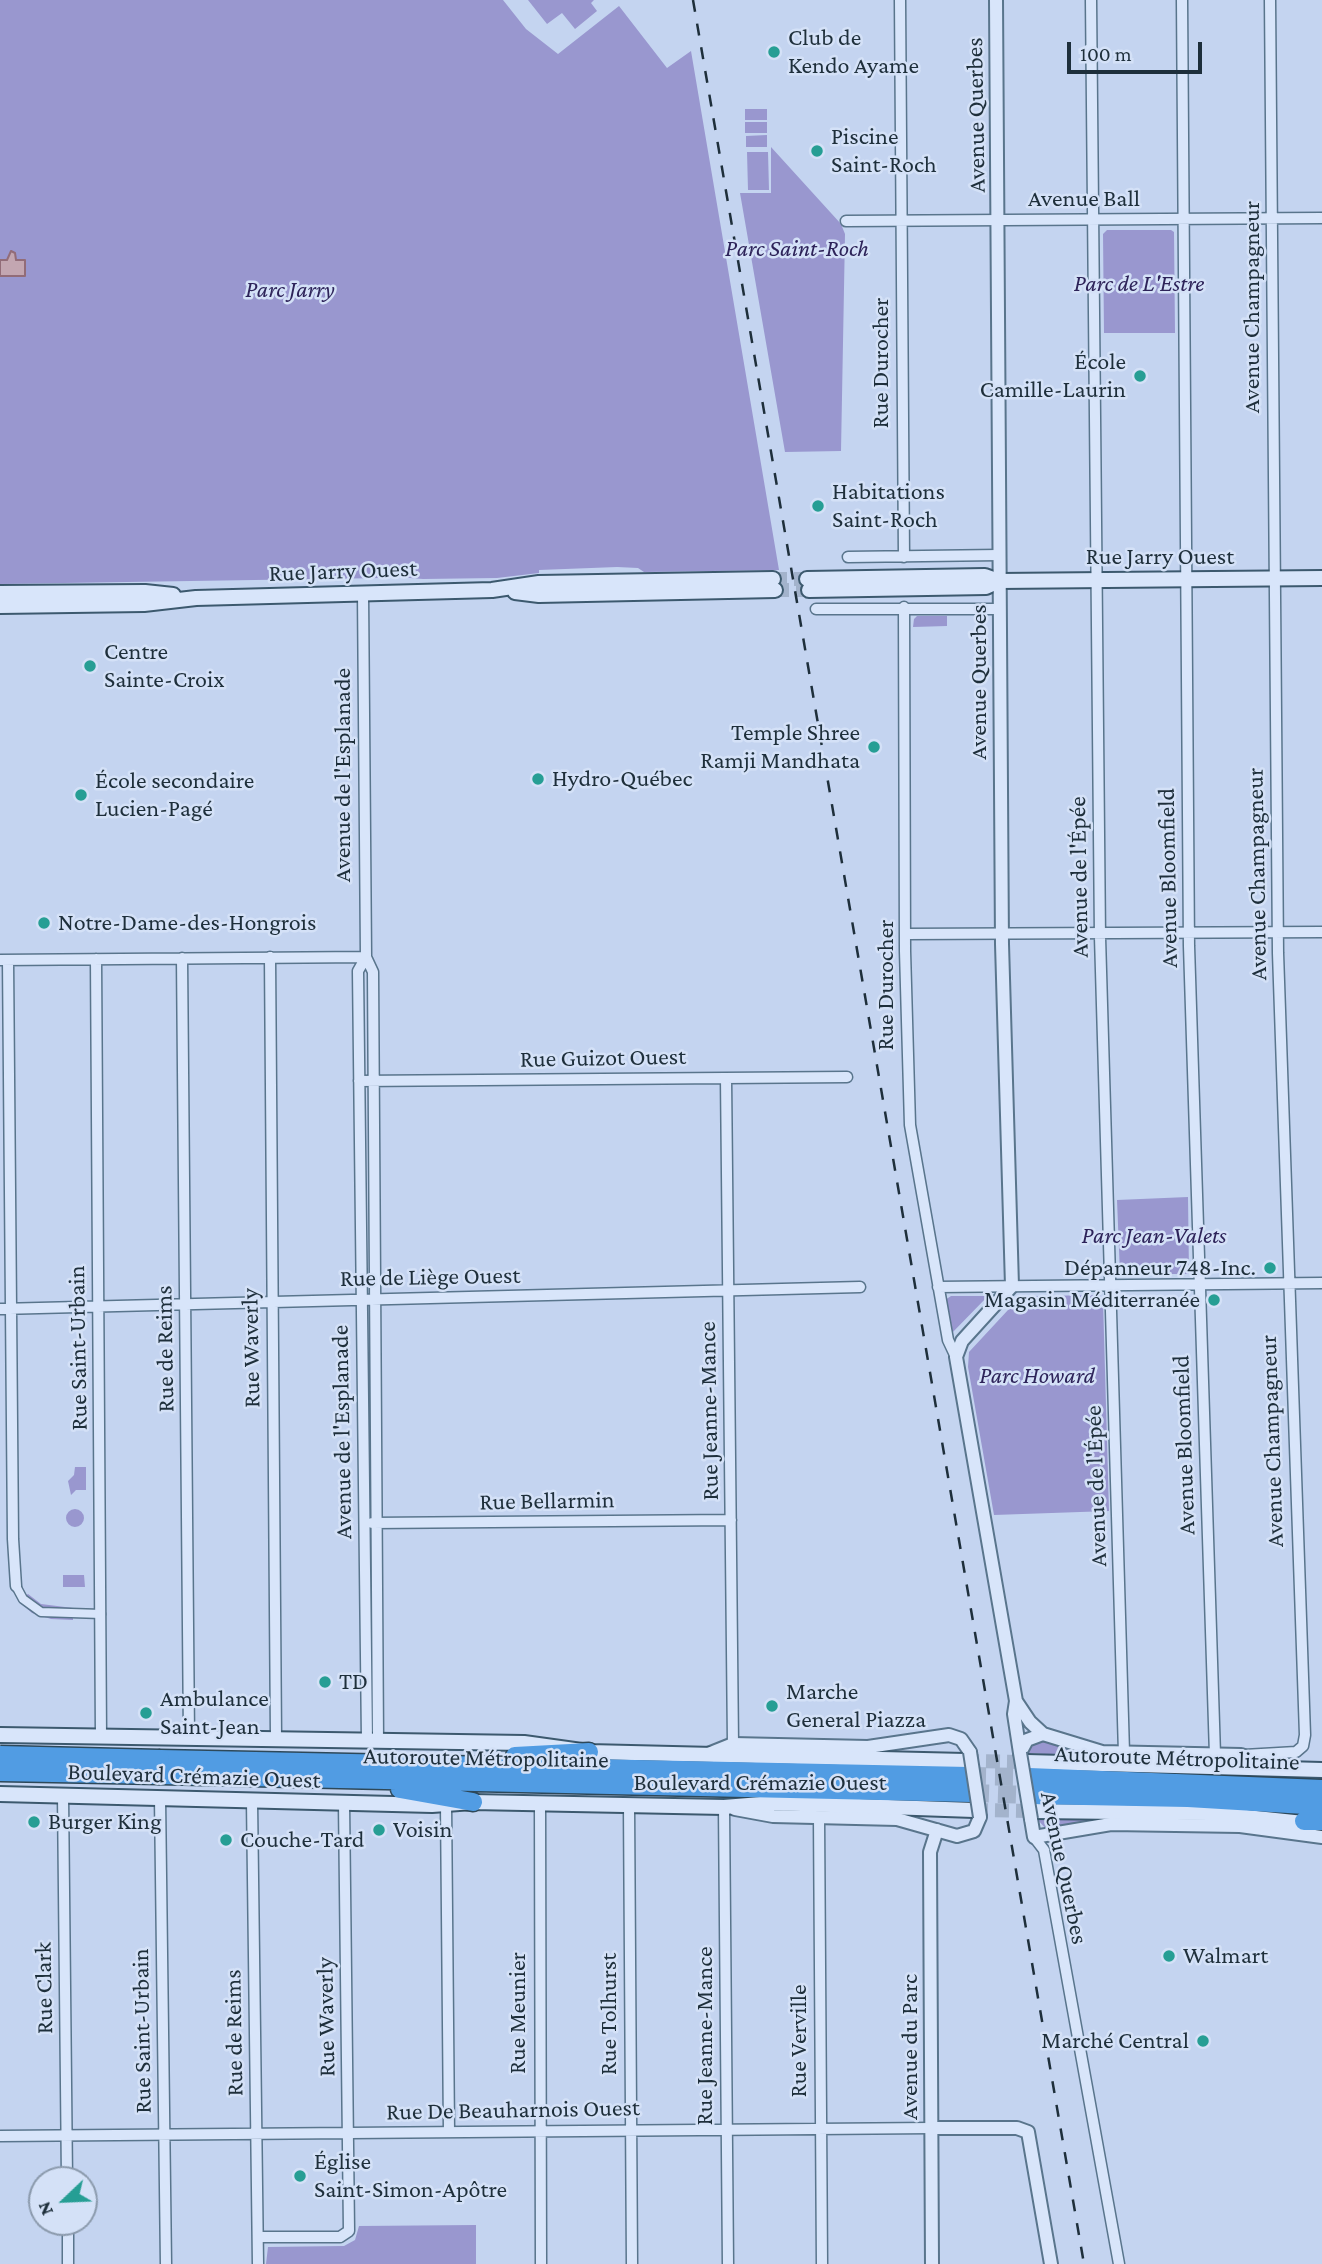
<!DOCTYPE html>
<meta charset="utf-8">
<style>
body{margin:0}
#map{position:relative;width:1322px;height:2264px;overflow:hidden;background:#c4d4f0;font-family:"Crimson Pro",serif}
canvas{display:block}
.north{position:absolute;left:28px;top:2166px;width:70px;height:70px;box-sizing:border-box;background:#d4e1f7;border:2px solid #8b9aac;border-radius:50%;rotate:247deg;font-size:19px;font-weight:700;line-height:28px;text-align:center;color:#1e2f3b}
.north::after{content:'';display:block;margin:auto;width:24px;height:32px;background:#269e94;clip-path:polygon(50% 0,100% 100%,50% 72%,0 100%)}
.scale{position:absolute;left:1067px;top:42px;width:135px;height:32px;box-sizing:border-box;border:4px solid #1e2f3b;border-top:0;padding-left:9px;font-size:21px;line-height:24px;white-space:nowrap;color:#1e2f3b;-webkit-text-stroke:5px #d4e1f7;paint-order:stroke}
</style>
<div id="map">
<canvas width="1322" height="2264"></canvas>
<div class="north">N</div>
<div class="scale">100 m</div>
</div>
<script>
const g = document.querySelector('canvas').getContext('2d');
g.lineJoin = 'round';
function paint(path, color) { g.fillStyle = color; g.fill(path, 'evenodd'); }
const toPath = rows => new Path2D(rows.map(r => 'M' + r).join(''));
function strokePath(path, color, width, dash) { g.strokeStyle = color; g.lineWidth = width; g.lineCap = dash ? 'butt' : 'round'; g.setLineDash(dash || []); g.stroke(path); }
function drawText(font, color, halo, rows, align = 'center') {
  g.font = font + ' "Crimson Pro",serif'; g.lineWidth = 5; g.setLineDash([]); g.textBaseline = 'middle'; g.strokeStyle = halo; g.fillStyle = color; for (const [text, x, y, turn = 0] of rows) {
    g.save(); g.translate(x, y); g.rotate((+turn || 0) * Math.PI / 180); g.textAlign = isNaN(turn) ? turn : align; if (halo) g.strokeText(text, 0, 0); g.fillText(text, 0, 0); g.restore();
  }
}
paint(toPath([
 [0,0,503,0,526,29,558,54,619,6,667,68,691,51,779,570,644,572,638,568,617,567,539,570,539,573,497,578,423,579,383,576,382,578,0,584],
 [528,0,594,0,591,3,597,11,575,29,562,13,547,24],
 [745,109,767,109,767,120,745,120],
 [745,122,767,122,767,133,745,133],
 [767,135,767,147,746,147,746,136],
 [771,147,841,224,845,234,841,451,785,452,740,193,771,193],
 [747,152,768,152,769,190,748,190],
 [1107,230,1171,230,1174,232,1175,333,1104,333,1103,234],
 [917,616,947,616,947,626,913,627,914,619],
 [1188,1197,1189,1274,1120,1274,1117,1200],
 [1100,1295,1103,1301,1109,1511,994,1515,968,1367,969,1352,1008,1310,1024,1299,1038,1296],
 [951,1296,988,1296,951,1334,945,1300],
 [75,1467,86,1467,86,1490,76,1490,71,1495,68,1481,74,1475],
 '66 1518a9 9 0 1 1 18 0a9 9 0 1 1-18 0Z',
 [63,1575,84,1575,85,1587,63,1587],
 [28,1594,41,1604,73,1608,73,1620,51,1619,32,1613,18,1601],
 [1044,1741,1048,1742,1098,1757,1028,1753,1034,1744],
 [1037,1819,1116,1819,1047,1830],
 [476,2225,476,2264,266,2264,268,2247,344,2246,355,2240,359,2226]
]), '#9997cf');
const water = toPath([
 [11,251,15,253,16,260,25,260,25,276,0,276,0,260,7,260,11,251]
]);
paint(water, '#c3a6b1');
strokePath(water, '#926c78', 2);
strokePath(toPath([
 [773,579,807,579],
 [775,590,809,590],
 [965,1761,1027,1762],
 [974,1810,1035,1811]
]), '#a3b3cc', 14, [14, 7]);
strokePath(toPath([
 [968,1776,1029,1777],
 [971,1793,1032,1795]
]), '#a3b3cc', 18, [18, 9]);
const pedestrian = toPath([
 [16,1586,23,1599,41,1612,101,1614]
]);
const minor = toPath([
 [900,0,904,557],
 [1091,0,1100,937,1124,1753],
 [1182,0,1189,946,1215,1755],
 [846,221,1322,218],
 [848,557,999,555],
 [363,593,366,957,373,972,378,1741],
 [904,607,905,951,910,1125,948,1340,956,1357],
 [816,609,999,609],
 [906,934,1322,932],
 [270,957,276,1738],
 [366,957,358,971,367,1741],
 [182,958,189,1738],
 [96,959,101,1737],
 [0,960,366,957],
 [8,960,13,1539,16,1586],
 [726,1078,733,1744],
 [359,1081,847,1077],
 [938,1287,1322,1283],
 [0,1309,860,1287],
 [372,1523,731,1520],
 [1244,1755,1296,1752,1303,1746,1305,1735,1278,953,1270,0],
 [63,1795,67,2180],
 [160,1798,166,2264],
 [252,1801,258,2264],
 [540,1803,541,2264],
 [446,1804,449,2132],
 [629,1805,632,2264],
 [724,1807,728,2264],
 [819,1817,822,2264],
 [1034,1837,1044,1850,1119,2264],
 [0,2136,932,2128],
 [68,2222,68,2264],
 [258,2237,340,2237,349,2231,344,1803]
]);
const tertiary = toPath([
 [996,0,1002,944,1012,1286,962,1341,956,1357,1016,1701,1014,1714,1020,1753],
 [1016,1701,1030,1722,1043,1734],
 [1020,1753,1027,1740,1043,1734,1102,1752,1241,1755,1272,1767],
 [708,1754,733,1744,868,1747,949,1735,961,1739,970,1752],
 [735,1809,773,1816,897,1819,957,1836,974,1831,980,1817],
 [1031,1819,1034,1837,1111,1824,1240,1826,1322,1837],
 [932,2128,1017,2128,1028,2132,1051,2264],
 [932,2264,930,1852,937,1830]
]);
const secondary = toPath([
 [807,579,985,576,999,581,1322,578],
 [809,590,986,587,999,581],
 [515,592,539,595,775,590],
 [0,593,145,592,173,595],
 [0,606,144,604,196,598,492,590,539,583,773,579],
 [0,1735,524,1743,589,1752,965,1761],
 [1027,1762,1322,1770],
 [0,1794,432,1805,473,1802,724,1807,773,1803,974,1810],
 [1035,1811,1208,1813,1313,1824]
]);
const motorway = toPath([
 [515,1756,589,1752],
 [160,1759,968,1776],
 [160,1775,971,1793],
 [1029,1777,1322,1789],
 [400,1789,473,1802],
 [1032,1795,1188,1798,1322,1806],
 [1304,1821,1322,1821]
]);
strokePath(pedestrian, '#59758c', 11);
strokePath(minor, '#59758c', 13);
strokePath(tertiary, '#59758c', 16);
strokePath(secondary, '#3c596e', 18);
strokePath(motorway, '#2d4859', 21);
strokePath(pedestrian, '#d8e5fa', 8);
strokePath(minor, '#d8e5fa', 10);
strokePath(tertiary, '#d8e5fa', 12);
strokePath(secondary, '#d8e5fa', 14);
strokePath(motorway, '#519ce3', 18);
strokePath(toPath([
 [693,0,1084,2264]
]), '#1e2f3b', 2.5, [12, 12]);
const tertiaryBridge = toPath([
 [970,1752,980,1817],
 [1020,1753,1031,1819]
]);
const motorwayBridge = toPath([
 [0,1755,160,1759],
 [0,1772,160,1775]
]);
strokePath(tertiaryBridge, '#59758c', 16, []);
strokePath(motorwayBridge, '#2d4859', 21, []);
strokePath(tertiaryBridge, '#d8e5fa', 12);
strokePath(motorwayBridge, '#519ce3', 18);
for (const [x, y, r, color] of [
 [774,52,7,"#269e94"],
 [817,151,7,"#269e94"],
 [1140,376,7,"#269e94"],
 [818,506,7,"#269e94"],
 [90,666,7,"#269e94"],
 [874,747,7,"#269e94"],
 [538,779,7,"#269e94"],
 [81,795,7,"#269e94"],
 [44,923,7,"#269e94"],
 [1270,1268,7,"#269e94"],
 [1214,1300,7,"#269e94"],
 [325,1682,7,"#269e94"],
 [772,1706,7,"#269e94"],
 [146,1713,7,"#269e94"],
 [34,1822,7,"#269e94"],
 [379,1830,7,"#269e94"],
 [226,1840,7,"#269e94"],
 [1169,1956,7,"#269e94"],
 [1203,2041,7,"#269e94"],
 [300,2176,7,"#269e94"]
]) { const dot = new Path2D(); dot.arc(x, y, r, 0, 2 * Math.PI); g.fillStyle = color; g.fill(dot); strokePath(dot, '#d4e1f7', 2.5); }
drawText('24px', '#1e2f3b', '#d4e1f7', [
 ["Club de",788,38],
 ["Kendo Ayame",788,66],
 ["Piscine",831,137],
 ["Saint-Roch",831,165],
 ["École",1126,362,"right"],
 ["Camille-Laurin",1126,390,"right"],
 ["Habitations",832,492],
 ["Saint-Roch",832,520],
 ["Centre",104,652],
 ["Sainte-Croix",104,680],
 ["Temple Shree",860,733,"right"],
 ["Ramji Mandhata",860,761,"right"],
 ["Hydro-Québec",552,779],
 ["École secondaire",95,781],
 ["Lucien-Pagé",95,809],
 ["Notre-Dame-des-Hongrois",58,923],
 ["Dépanneur 748-Inc.",1256,1268,"right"],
 ["Magasin Méditerranée",1200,1300,"right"],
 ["TD",339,1682],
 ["Marche",786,1692],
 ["General Piazza",786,1720],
 ["Ambulance",160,1699],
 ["Saint-Jean",160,1727],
 ["Burger King",48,1822],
 ["Voisin",393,1830],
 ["Couche-Tard",240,1840],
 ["Walmart",1183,1956],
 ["Marché Central",1189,2041,"right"],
 ["Église",314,2162],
 ["Saint-Simon-Apôtre",314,2190]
], 'left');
drawText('24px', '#1e2f3b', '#d4e1f7', [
 ["Avenue Querbes",976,115,-91],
 ["Avenue Ball",1084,199],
 ["Avenue Champagneur",1252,307,-90],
 ["Rue Durocher",881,363,-90],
 ["Rue Jarry Ouest",1160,557],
 ["Rue Jarry Ouest",343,571,-2],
 ["Avenue Querbes",979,682,-90],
 ["Avenue de l'Esplanade",343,775,-90],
 ["Avenue Champagneur",1257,874,-91],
 ["Avenue de l'Épée",1079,877,-91],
 ["Avenue Bloomfield",1168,878,-91],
 ["Rue Durocher",886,985,-90],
 ["Rue Guizot Ouest",603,1058,-1],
 ["Rue de Liège Ouest",430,1277,-1],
 ["Rue Saint-Urbain",78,1348,-91],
 ["Rue Waverly",251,1348,-91],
 ["Rue de Reims",165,1349,-91],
 ["Rue Jeanne-Mance",709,1411,-91],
 ["Avenue de l'Esplanade",342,1432,-91],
 ["Avenue Champagneur",1272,1441,-92],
 ["Avenue Bloomfield",1184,1445,-92],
 ["Avenue de l'Épée",1096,1486,-92],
 ["Rue Bellarmin",547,1501,-1],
 ["Autoroute Métropolitaine",486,1758,1],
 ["Autoroute Métropolitaine",1177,1758,2],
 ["Boulevard Crémazie Ouest",194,1776,2],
 ["Boulevard Crémazie Ouest",760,1783],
 ["Avenue Querbes",1064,1868,78],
 ["Rue Clark",44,1988,-91],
 ["Rue Meunier",518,2013,-90],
 ["Rue Tolhurst",609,2014,-90],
 ["Rue Waverly",326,2017,-91],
 ["Rue Saint-Urbain",142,2031,-91],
 ["Rue de Reims",234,2033,-91],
 ["Rue Jeanne-Mance",705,2036,-90],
 ["Rue Verville",799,2041,-90],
 ["Avenue du Parc",910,2047,-90],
 ["Rue De Beauharnois Ouest",513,2110,-1]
]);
drawText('italic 24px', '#2d2359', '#d4e1f7', [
 ["Parc Saint-Roch",797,249],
 ["Parc de L'Estre",1139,284],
 ["Parc Jarry",290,290],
 ["Parc Jean-Valets",1154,1236],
 ["Parc Howard",1037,1376]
]);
</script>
